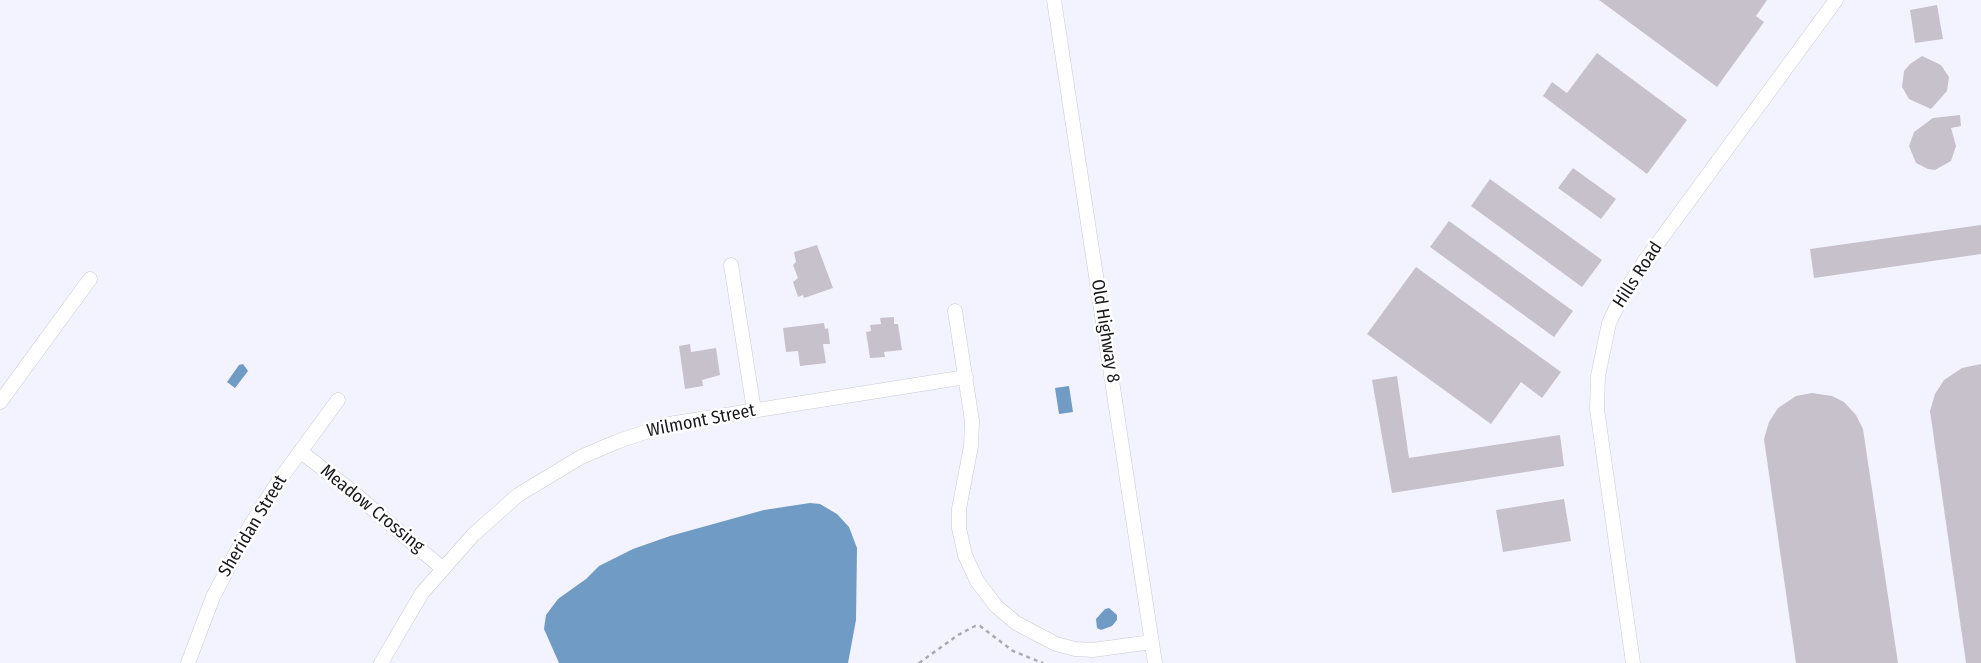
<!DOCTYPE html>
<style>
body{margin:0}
canvas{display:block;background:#f3f2ff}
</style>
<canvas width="1981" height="663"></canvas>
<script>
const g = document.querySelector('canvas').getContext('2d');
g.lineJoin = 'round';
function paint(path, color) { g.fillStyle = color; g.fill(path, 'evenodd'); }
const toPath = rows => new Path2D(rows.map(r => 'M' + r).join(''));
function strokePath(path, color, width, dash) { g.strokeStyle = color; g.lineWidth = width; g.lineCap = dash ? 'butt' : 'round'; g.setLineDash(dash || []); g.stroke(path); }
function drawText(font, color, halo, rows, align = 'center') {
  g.font = font + ' "Fira Sans Condensed",sans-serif'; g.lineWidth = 5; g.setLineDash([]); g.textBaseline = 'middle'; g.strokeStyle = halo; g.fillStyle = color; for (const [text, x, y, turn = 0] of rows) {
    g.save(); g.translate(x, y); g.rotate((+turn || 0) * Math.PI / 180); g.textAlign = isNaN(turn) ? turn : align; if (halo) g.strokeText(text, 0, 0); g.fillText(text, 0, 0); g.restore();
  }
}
paint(toPath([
 [243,364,248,371,235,388,227,382,239,365],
 [1069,386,1073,412,1059,414,1055,388],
 [810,503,820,504,837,514,849,527,857,548,856,620,848,663,559,663,544,629,546,615,558,599,586,579,599,566,633,549,670,536,764,510],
 [1109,608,1117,615,1117,620,1112,626,1101,630,1097,628,1096,619,1105,609]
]), '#6f9bc4');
paint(toPath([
 [1599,0,1767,0,1756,16,1764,22,1717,87],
 [1937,5,1943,39,1915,43,1910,10],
 [1597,53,1687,120,1647,174,1543,96,1552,82,1567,93],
 [1922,56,1941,65,1949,77,1947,91,1931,109,1909,99,1902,87,1904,71,1910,64],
 [1960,115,1961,126,1951,128,1956,146,1951,161,1935,170,1928,169,1916,163,1909,146,1914,132,1933,118],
 [1573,168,1616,199,1601,219,1558,188],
 [1490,179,1602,260,1582,287,1471,206],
 [1449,221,1573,311,1554,337,1430,247],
 [1981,225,1981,254,1814,278,1810,249],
 [817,245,833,288,804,298,803,295,798,297,793,282,798,278,793,265,796,262,794,252],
 [1416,267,1561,372,1542,398,1521,382,1491,424,1367,334],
 [894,317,894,324,898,324,902,350,884,352,885,357,870,358,866,332,871,331,870,325,881,324,880,318],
 [824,323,825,329,828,328,830,344,823,344,826,363,800,366,798,351,786,352,783,328],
 [690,344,691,352,716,348,720,375,702,380,703,386,685,389,679,346],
 [1981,364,1981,663,1966,663,1930,411,1935,394,1944,380,1962,368],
 [1397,376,1409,458,1560,435,1564,466,1392,493,1372,380],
 [1812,393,1832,396,1844,402,1856,415,1863,429,1898,663,1796,663,1764,439,1769,422,1778,408,1796,396],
 [1564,499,1571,541,1503,552,1496,510]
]), '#c7c1cc');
const street = toPath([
 [1054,0,1155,663],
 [731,265,754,410],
 [955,311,972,421,971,446,959,509,959,528,965,555,977,581,996,606,1016,623,1056,644,1075,649,1093,650,1152,642],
 [0,402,90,279],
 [301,452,348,488,442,568],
 [188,663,213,597,250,526,278,482,338,400],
 [381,663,422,593,473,535,518,495,581,457,616,442,669,424,966,377],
 [1633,663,1597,409,1598,376,1609,323,1621,298,1644,262,1836,0]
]);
strokePath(street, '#cacad6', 15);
strokePath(toPath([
 [919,663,958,635,975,626,980,626,1013,651,1043,663]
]), '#aaa9b3', 2.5, [4, 4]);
strokePath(street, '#fff', 14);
drawText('18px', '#19191d', '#fff', [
 ["Hills Road",1638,275,-57],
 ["Old Highway 8",1105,331,81],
 ["Wilmont Street",701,421,-11],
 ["Meadow Crossing",372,509,39],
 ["Sheridan Street",253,526,-59]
]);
</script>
